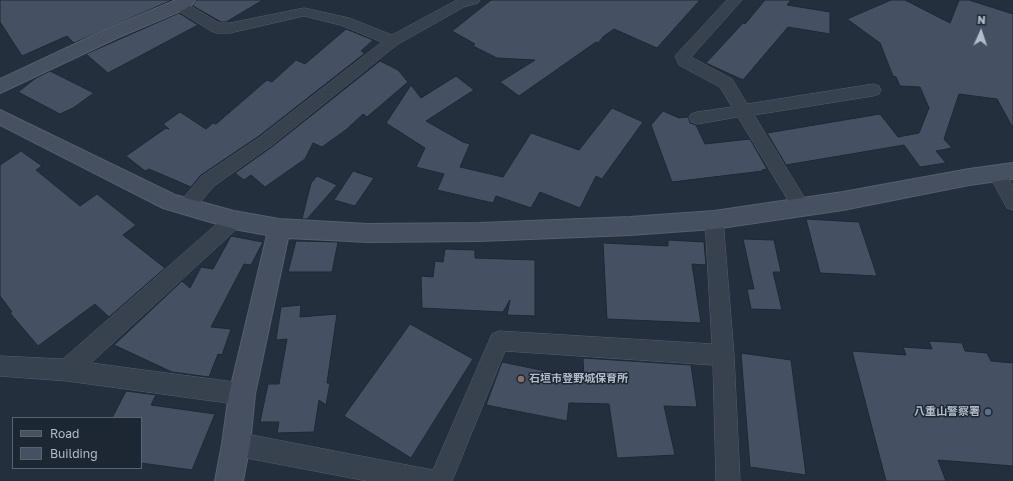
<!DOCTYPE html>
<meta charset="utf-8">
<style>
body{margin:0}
#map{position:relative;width:1013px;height:481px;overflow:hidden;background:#242f3e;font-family:"Golos Text",sans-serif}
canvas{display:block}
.legend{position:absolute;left:12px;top:417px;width:130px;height:52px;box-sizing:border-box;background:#1d2633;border:1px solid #59626f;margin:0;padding:5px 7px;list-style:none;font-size:12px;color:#b4bcc9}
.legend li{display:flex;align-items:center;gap:8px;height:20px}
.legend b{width:20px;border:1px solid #59626f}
.north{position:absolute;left:961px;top:12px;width:40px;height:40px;-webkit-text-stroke:3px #1d2633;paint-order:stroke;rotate:3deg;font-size:11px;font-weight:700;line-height:16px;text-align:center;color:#b4bcc9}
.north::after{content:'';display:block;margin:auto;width:14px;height:18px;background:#b4bcc9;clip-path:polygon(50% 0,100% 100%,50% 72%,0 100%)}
</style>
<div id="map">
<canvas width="1013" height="481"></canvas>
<ul class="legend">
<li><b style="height:5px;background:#465061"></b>Road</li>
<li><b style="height:11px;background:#455162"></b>Building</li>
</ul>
<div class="north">N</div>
</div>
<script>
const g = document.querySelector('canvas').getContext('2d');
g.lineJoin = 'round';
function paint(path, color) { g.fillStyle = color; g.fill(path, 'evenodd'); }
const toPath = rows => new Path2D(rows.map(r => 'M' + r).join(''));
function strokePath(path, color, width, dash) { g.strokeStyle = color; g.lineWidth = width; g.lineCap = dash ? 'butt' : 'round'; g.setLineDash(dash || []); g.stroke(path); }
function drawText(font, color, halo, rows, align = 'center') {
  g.font = font + ' "Golos Text","Noto Sans JP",sans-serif'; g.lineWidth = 3; g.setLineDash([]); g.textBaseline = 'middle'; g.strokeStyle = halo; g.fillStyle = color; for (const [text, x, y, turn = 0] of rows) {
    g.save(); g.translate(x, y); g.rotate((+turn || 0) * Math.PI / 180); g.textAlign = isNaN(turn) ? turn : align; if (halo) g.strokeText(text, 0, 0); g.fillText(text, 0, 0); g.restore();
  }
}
const building = toPath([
 [0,0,172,0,74,43,67,36,22,56,0,22,0,0],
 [196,0,263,0,226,22,221,22,193,6,196,0],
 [491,0,700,0,657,48,614,29,604,36,598,43,596,42,519,96,500,82,535,60,497,58,473,46,475,44,452,31,491,0],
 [765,0,791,0,787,5,830,12,830,34,788,27,743,80,706,63,743,23,745,24,765,0],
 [891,0,905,0,950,23,959,0,969,0,1013,14,1013,128,997,99,959,94,944,139,952,148,936,151,946,163,920,167,904,145,786,165,767,133,880,114,898,137,919,133,929,108,920,87,900,86,896,77,893,76,880,43,847,19,891,0],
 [179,13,198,25,108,73,86,54,179,13],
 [346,29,373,40,361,51,365,53,259,136,201,175,191,187,149,169,145,171,126,156,166,128,169,129,163,124,180,112,206,129,213,123,216,124,267,80,272,82,296,60,305,64,346,29],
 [380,61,398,70,408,82,367,117,363,114,347,129,322,147,313,143,305,159,265,187,251,175,244,180,235,173,273,146,380,61],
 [50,71,94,93,73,108,60,114,18,92,36,78,50,71],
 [456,76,474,90,426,121,463,142,470,144,460,167,503,177,531,133,579,150,612,108,643,122,602,179,596,176,580,208,540,192,531,208,496,196,493,203,437,190,444,174,416,167,425,148,386,123,411,85,421,98,456,76],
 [663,111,679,118,688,117,690,123,696,125,705,144,750,139,767,169,762,170,763,171,672,182,651,125,663,111],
 [21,151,42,166,36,170,80,206,97,194,136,225,123,235,165,268,109,317,95,304,38,346,10,313,12,312,0,296,0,165,21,151],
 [353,171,374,178,355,206,334,200,353,171],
 [317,176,337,185,307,219,302,219,311,183,317,176],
 [806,219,859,222,877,276,820,273,806,219],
 [231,236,263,242,251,265,244,264,211,327,231,329,222,355,218,354,209,377,172,372,114,345,182,281,190,288,201,267,213,269,231,236],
 [743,239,774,240,781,272,773,272,782,310,751,309,747,289,754,289,743,239],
 [668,240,704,242,706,265,692,264,701,323,607,319,603,243,668,246,668,240],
 [296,241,338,242,332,272,288,272,296,241],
 [445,249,475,250,475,258,535,260,535,316,507,315,510,300,503,312,422,308,421,276,433,277,435,261,443,262,445,249],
 [301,305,300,317,337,314,327,383,330,383,326,405,319,400,314,432,277,433,279,422,260,422,268,384,279,384,287,339,276,340,281,307,301,305],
 [410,324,473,359,411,458,344,416,410,324],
 [929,341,962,343,965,351,987,353,991,361,1013,363,1013,466,938,460,946,481,886,481,852,351,906,355,903,347,932,349,929,341],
 [741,353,791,360,806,475,750,467,741,353],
 [583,358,691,365,697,407,664,406,675,455,617,458,609,404,569,403,567,421,486,405,502,362,584,379,583,358],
 [126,391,156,395,151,405,215,414,192,470,141,463,141,418,112,418,126,391]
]);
paint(building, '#455162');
strokePath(building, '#1f2835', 1);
const street = toPath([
 [457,0,480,0,478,3,464,7,398,44,272,145,214,186,192,212,186,214,180,212,177,207,180,202,202,176,260,137,382,42,340,25,304,16,230,33,216,33,211,31,174,8,172,5,174,2,179,1,184,2,219,23,230,23,304,8,349,18,392,35,457,0],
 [727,0,742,0,691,57,732,79,747,104,873,84,879,86,881,90,879,94,873,96,754,115,807,202,810,207,807,212,801,214,795,212,738,117,697,124,691,122,689,118,691,114,697,112,732,107,720,87,679,65,675,56,727,0],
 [997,166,1003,168,1013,186,1013,210,1007,208,988,173,991,168,997,166],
 [234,212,241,215,243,220,241,225,91,363,242,383,250,386,253,394,250,402,242,405,67,381,0,376,0,356,63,359,227,215,234,212],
 [714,212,721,215,723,220,734,355,740,481,716,481,713,365,505,351,452,481,367,481,236,456,228,452,224,444,228,436,236,432,433,470,492,334,499,331,712,344,705,220,707,215,714,212]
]);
const secondary = toPath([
 [176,0,195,0,193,4,185,9,117,38,0,93,0,79,105,30,176,0],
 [0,110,175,195,234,211,279,219,368,224,480,223,630,217,714,211,843,192,969,169,1013,163,1013,179,969,185,843,210,714,229,630,235,480,241,368,242,288,238,255,394,250,444,243,481,215,481,222,444,229,394,267,235,234,229,163,208,0,125,0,110]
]);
strokePath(street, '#565f6c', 1);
strokePath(secondary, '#565f6c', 2);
paint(street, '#38414e');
paint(secondary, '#465061');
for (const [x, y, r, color] of [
 [521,379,4,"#8d6e63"],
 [988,412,4,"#5c6f8a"]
]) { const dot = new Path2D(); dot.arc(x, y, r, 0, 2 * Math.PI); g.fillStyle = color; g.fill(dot); strokePath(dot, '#1d2633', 1.5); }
drawText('bold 11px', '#b4bcc9', '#1d2633', [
 ["石垣市登野城保育所",529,379],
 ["八重山警察署",980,412,"right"]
], 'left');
</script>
